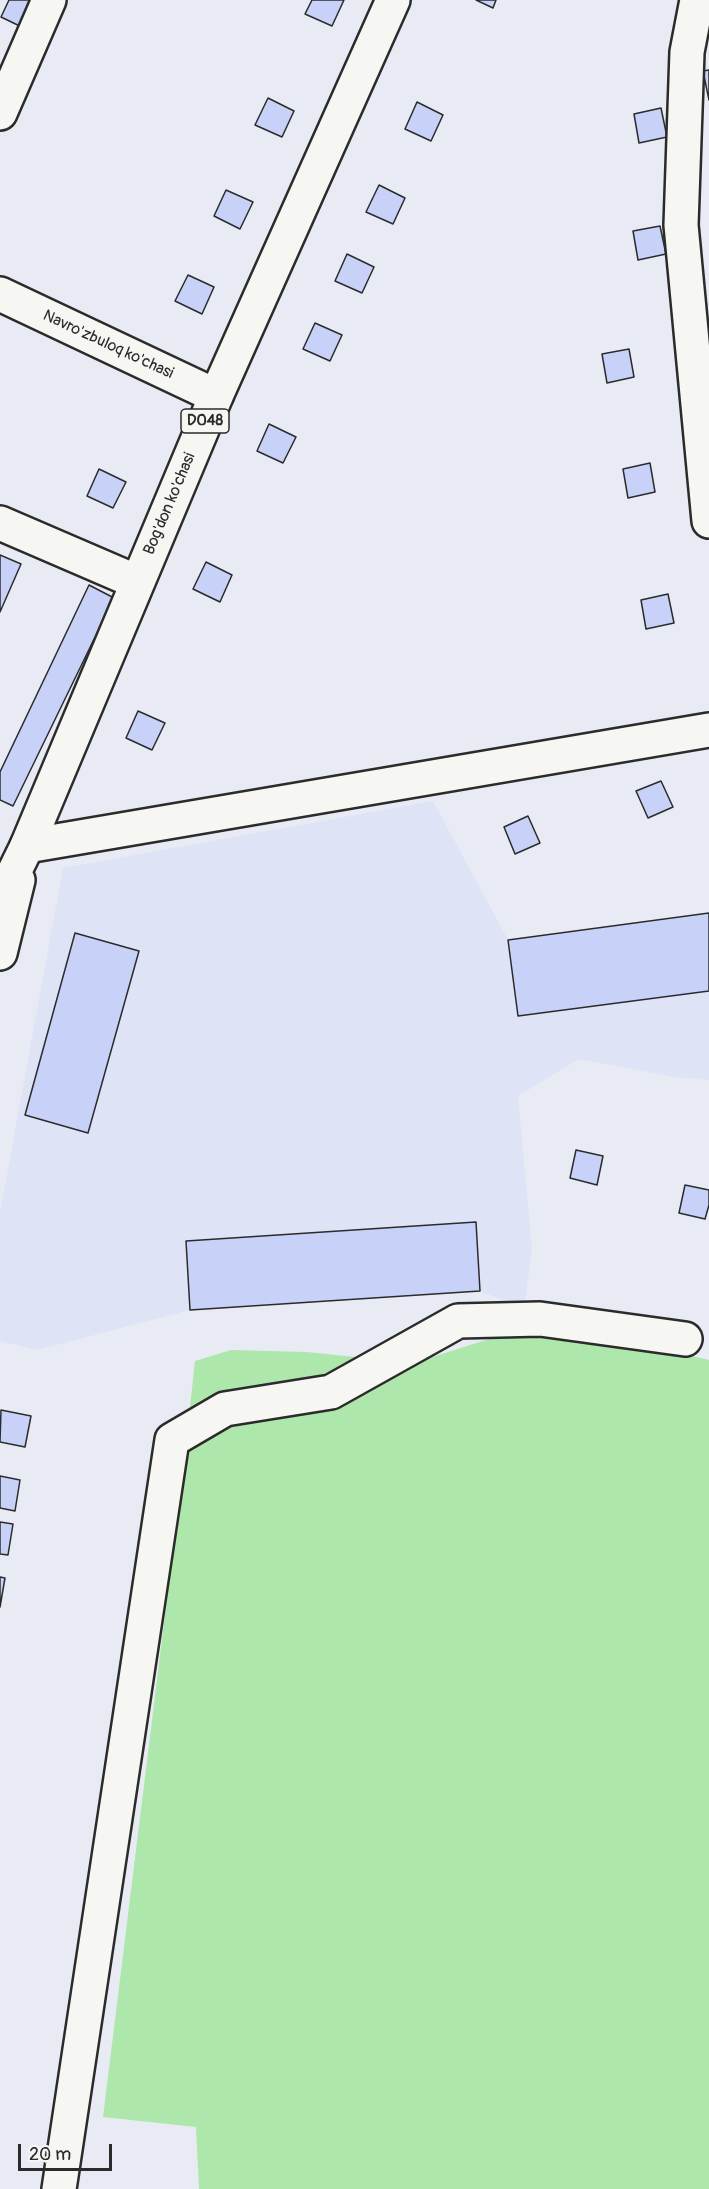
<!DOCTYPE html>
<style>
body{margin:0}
#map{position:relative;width:709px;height:2189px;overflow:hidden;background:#e8ebf4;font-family:Pangolin,sans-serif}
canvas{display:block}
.scale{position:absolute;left:18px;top:2144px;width:94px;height:27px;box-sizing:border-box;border:3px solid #2b2b2b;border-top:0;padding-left:8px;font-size:18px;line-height:21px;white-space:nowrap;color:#2b2b2b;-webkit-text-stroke:4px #f6f6f2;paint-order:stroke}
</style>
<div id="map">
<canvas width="709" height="2189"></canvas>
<div class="scale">20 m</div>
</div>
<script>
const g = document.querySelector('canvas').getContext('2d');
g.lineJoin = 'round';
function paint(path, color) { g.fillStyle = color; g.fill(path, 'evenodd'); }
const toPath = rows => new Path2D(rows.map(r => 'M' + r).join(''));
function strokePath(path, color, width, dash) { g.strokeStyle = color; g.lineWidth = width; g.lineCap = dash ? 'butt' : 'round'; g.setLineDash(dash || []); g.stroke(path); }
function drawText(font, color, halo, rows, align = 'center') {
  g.font = font + ' Pangolin,sans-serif'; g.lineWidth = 4.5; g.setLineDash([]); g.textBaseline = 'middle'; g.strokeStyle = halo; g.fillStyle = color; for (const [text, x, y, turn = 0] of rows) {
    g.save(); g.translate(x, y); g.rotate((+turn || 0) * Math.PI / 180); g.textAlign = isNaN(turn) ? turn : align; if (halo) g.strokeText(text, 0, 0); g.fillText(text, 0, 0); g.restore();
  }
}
paint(toPath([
 [433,801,508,940,709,913,709,1080,674,1077,579,1059,518,1096,532,1249,524,1309,480,1291,190,1310,37,1350,0,1341,0,1213,63,868]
]), '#dee4f6');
paint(toPath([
 [502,1335,558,1336,631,1342,709,1360,709,2189,199,2189,196,2127,103,2117,185,1453,195,1361,231,1350,307,1352,413,1363]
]), '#ade7ac');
const building = toPath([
 [9,0,34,0,28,30,1,17,9,0],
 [312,0,344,0,332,26,305,14,312,0],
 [476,0,496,0,493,8,476,0],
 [709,70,709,100,703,71,709,70],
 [268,98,294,111,282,137,255,125,268,98],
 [417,102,443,115,431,141,405,129,417,102],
 [661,108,667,137,639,143,634,114,661,108],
 [379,185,405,198,393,224,366,212,379,185],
 [226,190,253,202,240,229,214,216,226,190],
 [660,226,666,254,638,260,633,231,660,226],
 [347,254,374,267,362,293,335,281,347,254],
 [188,275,214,287,202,314,175,301,188,275],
 [315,323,342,335,330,361,303,349,315,323],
 [629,349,634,377,607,383,602,354,629,349],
 [269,424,296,437,283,463,257,451,269,424],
 [650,463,655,492,628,498,623,469,650,463],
 [99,469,126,482,113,508,87,496,99,469],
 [0,555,21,564,0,612,0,555],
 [206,562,232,575,220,602,193,589,206,562],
 [89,585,114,598,13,806,0,800,0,772,89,585],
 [668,594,674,623,646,629,641,600,668,594],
 [138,711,165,723,152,750,126,738,138,711],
 [661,781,673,807,648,818,636,791,661,781],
 [528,816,540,843,515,854,504,827,528,816],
 [709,913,709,991,518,1016,508,940,709,913],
 [75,933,139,951,88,1133,25,1115,75,933],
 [576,1150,603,1156,597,1185,570,1178,576,1150],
 [685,1185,709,1190,709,1205,705,1219,679,1213,685,1185],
 [476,1222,480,1291,190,1310,186,1241,476,1222],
 [1,1410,31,1416,25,1447,0,1442,1,1410],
 [0,1476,20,1480,15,1511,0,1508,0,1476],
 [0,1522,13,1524,8,1555,0,1554,0,1522],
 [0,1577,5,1578,0,1607,0,1577]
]);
paint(building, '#c8d2f9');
strokePath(building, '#2b2b2b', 1.5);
const minor = toPath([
 [697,0,687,52,681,225,709,521],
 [0,113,49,0],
 [0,294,216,396],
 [0,523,137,582],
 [27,846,709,730],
 [59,2189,172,1440,225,1409,331,1392,458,1321,540,1319,685,1339]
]);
const major = toPath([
 [0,901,27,846,216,396,393,0],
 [0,953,18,880]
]);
strokePath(minor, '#2b2b2b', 38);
strokePath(major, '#2b2b2b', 38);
strokePath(minor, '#f6f6f2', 33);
strokePath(major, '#f6f6f2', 33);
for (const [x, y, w] of [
 [205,421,48]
]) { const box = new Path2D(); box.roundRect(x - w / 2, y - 12, w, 24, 4.5); g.fillStyle = '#f6f6f2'; g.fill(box); strokePath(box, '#2b2b2b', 1.5); }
drawText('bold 15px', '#2b2b2b', null, [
 ["D048",205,421]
]);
drawText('16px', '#2b2b2b', '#f6f6f2', [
 ["Navro'zbuloq ko'chasi",108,345,25],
 ["Bog'don ko'chasi",170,504,-67]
]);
</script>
